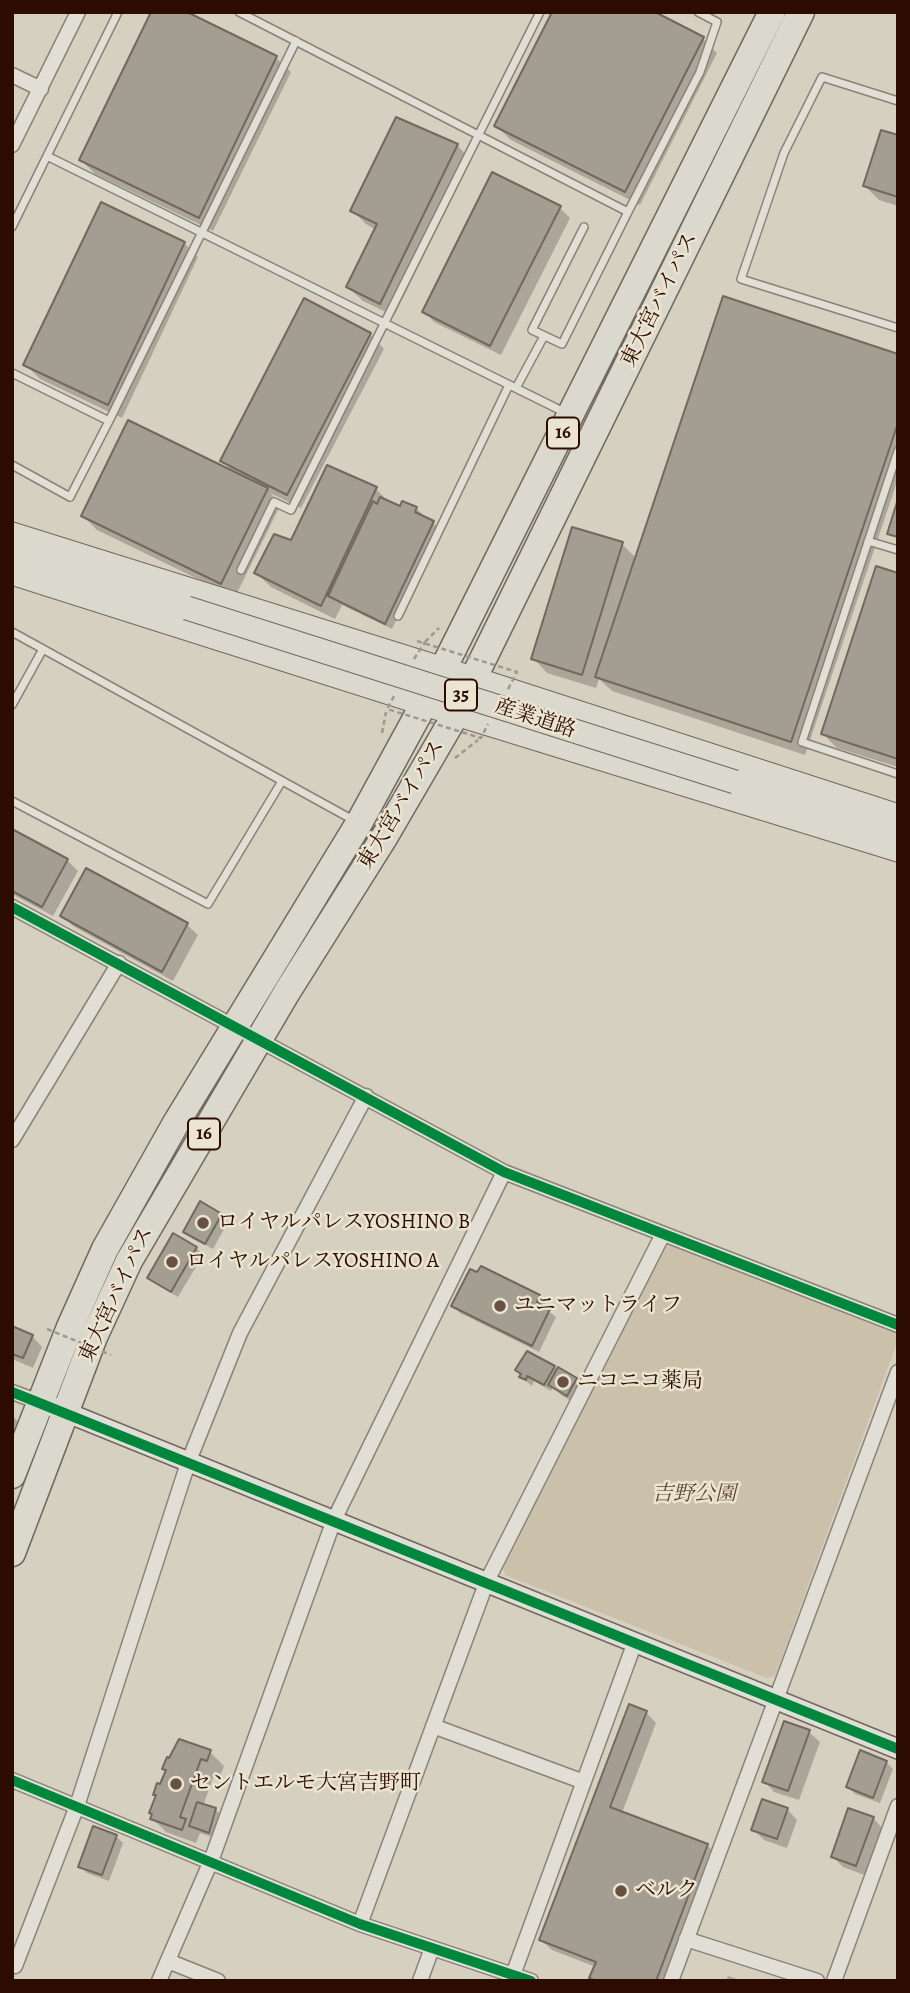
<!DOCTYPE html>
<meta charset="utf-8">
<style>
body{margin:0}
#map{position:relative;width:910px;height:1993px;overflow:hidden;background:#d6d0c0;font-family:Alegreya,serif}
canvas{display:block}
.frame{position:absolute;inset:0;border:14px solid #2d0c00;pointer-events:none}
</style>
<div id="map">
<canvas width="910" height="1993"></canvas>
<div class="frame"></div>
</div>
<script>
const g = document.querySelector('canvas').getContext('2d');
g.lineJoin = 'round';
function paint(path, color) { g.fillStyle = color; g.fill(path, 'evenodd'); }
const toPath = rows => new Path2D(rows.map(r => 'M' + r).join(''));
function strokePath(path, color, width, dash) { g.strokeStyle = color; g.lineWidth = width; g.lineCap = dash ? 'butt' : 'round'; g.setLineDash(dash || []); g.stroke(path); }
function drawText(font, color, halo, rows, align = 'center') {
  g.font = font + ' Alegreya,"Noto Serif JP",serif'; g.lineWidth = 5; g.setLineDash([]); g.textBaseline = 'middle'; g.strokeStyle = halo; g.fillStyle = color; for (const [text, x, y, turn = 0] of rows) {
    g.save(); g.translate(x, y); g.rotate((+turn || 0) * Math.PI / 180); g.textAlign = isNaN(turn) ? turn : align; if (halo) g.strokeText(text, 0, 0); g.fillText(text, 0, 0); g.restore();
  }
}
paint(toPath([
 [669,1245,896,1334,898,1340,775,1676,767,1678,505,1575,503,1567,662,1248]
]), '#cbc0a9');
paint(toPath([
 [183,12,276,58,291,72,213,231,95,174,81,160],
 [651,12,703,39,717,53,640,205,511,140,496,126],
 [898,137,898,206,879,200,865,186],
 [457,145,471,160,394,316,363,301,348,287,376,230,366,224,352,210],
 [560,208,570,218,501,355,434,322,424,311],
 [184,243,198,257,122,418,40,379,25,364],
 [370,334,384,349,301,508,270,493,281,504,235,597,97,530,83,516,235,474,222,460],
 [898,356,898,479,805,755,612,691,599,679,596,688,547,673,533,658,622,544,637,559],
 [376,489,390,503,401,509,416,508,423,515,422,518,433,523,440,529,392,629,342,605,335,619,271,587,256,573,292,542],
 [898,575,898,767,837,748,823,734],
 [12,831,67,860,78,871,53,916,12,894],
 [87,870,187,925,198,935,173,981,73,926,62,916],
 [221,1215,228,1222,213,1249,192,1238,186,1231],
 [196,1248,203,1255,178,1297,156,1284,149,1278],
 [539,1296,546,1303,544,1308,556,1317,539,1352,460,1313,453,1306],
 [12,1328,32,1336,42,1347,33,1368,12,1359],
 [554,1367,576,1379,587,1390,578,1405,561,1395,553,1387,551,1391,534,1381,532,1386,521,1377],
 [12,1416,26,1428,12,1455],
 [646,1712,656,1723,622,1813,707,1845,718,1856,670,1981,594,1981,592,1978,596,1967,552,1950,541,1940],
 [809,1732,820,1742,799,1800,774,1792,764,1781],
 [210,1752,224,1766,221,1774,215,1772,203,1806,215,1809,222,1816,215,1838,200,1833,196,1843,166,1832,152,1818,157,1797,155,1795,161,1787,167,1771,164,1768],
 [886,1762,893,1769,880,1803,855,1794,848,1787],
 [787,1809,797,1820,787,1848,764,1840,753,1829],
 [873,1818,883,1829,867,1876,843,1867,833,1857],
 [116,1836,123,1843,109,1881,87,1873,80,1866],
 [728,1976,743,1981,726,1981]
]), '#0003');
const building = toPath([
 [151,12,187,12,277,56,199,218,79,160,151,12],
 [552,12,655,12,704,37,625,192,494,126,552,12],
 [396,117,458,144,380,304,346,287,377,224,350,211,396,117],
 [881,130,898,135,898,197,863,186,881,130],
 [492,172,561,206,490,346,422,312,492,172],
 [101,202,185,242,108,405,23,365,101,202],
 [723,296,898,354,898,423,791,742,595,677,723,296],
 [304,298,371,333,287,495,220,461,304,298],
 [128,420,268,488,221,584,81,516,128,420],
 [327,465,377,487,321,606,254,573,274,534,291,540,327,465],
 [380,497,400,506,402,501,417,507,415,512,434,521,385,624,328,596,373,501,377,504,380,497],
 [898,499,898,537,887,534,898,499],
 [572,527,623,542,582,675,531,659,572,527],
 [876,566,898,573,898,759,821,734,876,566],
 [12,829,68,859,42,907,12,891,12,829],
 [86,868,188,923,162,972,60,916,86,868],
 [200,1201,222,1214,205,1244,183,1232,200,1201],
 [173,1233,197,1247,171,1292,147,1278,173,1233],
 [481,1266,540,1295,537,1302,550,1309,532,1346,451,1306,470,1269,477,1272,481,1266],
 [12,1326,33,1335,23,1358,12,1354,12,1326],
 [527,1351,555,1366,544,1385,527,1376,526,1380,519,1377,521,1374,515,1370,527,1351],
 [558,1367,577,1378,567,1396,548,1385,558,1367],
 [629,1704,647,1711,610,1807,708,1844,656,1981,596,1981,589,1978,596,1962,539,1940,629,1704],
 [784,1721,810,1730,788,1791,762,1782,784,1721],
 [179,1739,211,1750,207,1761,201,1759,180,1817,186,1819,182,1830,150,1819,152,1814,149,1813,156,1795,153,1795,157,1783,160,1784,166,1770,162,1769,167,1757,169,1758,179,1739],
 [860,1750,887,1761,873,1798,846,1787,860,1750],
 [762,1799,788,1808,777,1839,751,1830,762,1799],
 [197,1802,216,1808,209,1833,189,1826,197,1802],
 [848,1808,874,1817,856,1866,831,1857,848,1808],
 [93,1826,117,1835,102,1875,78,1867,93,1826]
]);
paint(building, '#a49e92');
strokePath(building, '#71685f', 2);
const lane = toPath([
 [118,12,47,156,564,412],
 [239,12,628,212,700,72,717,22,698,12],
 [898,101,822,77,784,153,741,279,898,328],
 [12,227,47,156],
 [584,227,532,330,562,344,628,212],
 [12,373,109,421,296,41],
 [516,388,544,336],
 [898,451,802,742,898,774],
 [12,465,70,497,109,421],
 [868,541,898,550],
 [241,570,274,502,291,510,540,12],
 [398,616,509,385],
 [12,632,355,821],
 [12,705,43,649],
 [12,801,208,904,282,781]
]);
const street = toPath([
 [12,75,41,89],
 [12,145,78,12],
 [12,907,504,1172,898,1325],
 [12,1140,119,963],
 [12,1392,39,1402],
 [433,1726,584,1782],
 [12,1780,360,1924,531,1981],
 [360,1924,487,1581,663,1234],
 [686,1939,817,1981],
 [168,1961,218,1981],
 [15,1966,77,1806,188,1463,240,1333,366,1096],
 [513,1975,635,1642],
 [159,1981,211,1861,334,1520,504,1172],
 [420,1981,432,1948],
 [671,1981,898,1372],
 [834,1981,898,1806]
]);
const secondary = toPath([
 [53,1407,898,1749]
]);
const primary = toPath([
 [12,534,475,679,898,816],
 [12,554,187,608],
 [12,573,456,714,898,850],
 [735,782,898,833]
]);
const highway = toPath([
 [12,1475,70,1327,105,1249,176,1123,359,823,443,669,772,12],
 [12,1553,94,1337,129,1261,287,992,385,836,456,714,801,12]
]);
strokePath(lane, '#8a8277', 10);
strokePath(street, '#8a8277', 17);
strokePath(secondary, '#71685f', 22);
strokePath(primary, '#71685f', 25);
strokePath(highway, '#71685f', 29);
strokePath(toPath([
 [425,642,439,628],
 [382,733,386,712],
 [455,758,478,740]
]), '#9e9890', 2.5, [5, 3.5]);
strokePath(lane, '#e0ded5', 7);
strokePath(street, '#e0ded5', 14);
strokePath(secondary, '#e0ded5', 19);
strokePath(primary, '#dbd8ce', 23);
strokePath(highway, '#dbd8ce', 26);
const primaryBridge = toPath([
 [187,608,735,782]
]);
strokePath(primaryBridge, '#71685f', 25, []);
strokePath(toPath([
 [417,641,517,672,507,691],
 [414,659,425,642],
 [394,696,387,709,481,738,488,724],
 [47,1329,111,1355]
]), '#9e9890', 2.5, [5, 3.5]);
strokePath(primaryBridge, '#dbd8ce', 23);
strokePath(toPath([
 [12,907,504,1172,898,1325],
 [12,1392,898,1749],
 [12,1780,360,1924,531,1981]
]), '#00873e', 10);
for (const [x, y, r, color] of [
 [203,1223,7,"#685143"],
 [172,1262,7,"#685143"],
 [500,1306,7,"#685143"],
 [563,1382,7,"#685143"],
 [176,1784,7,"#685143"],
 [621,1891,7,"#685143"]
]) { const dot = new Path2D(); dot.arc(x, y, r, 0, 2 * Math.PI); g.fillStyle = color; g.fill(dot); strokePath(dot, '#ebe4d0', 2.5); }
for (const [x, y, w] of [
 [563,433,32],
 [461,695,32],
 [204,1134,32]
]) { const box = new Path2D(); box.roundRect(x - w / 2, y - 15.5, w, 31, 5); g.fillStyle = '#ebe4d0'; g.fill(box); strokePath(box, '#2d0c00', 2); }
drawText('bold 19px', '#2d0c00', null, [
 ["16",563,433],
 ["35",461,695],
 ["16",204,1134]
]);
drawText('21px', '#2d0c00', '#ebe4d0', [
 ["東大宮バイパス",660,300,-64],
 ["産業道路",535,719,18],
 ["東大宮バイパス",402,805,-59],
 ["東大宮バイパス",117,1295,-65]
]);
drawText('21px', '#2d0c00', '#ebe4d0', [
 ["ロイヤルパレスYOSHINO B",217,1223],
 ["ロイヤルパレスYOSHINO A",186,1262],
 ["ユニマットライフ",514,1306],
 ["ニコニコ薬局",577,1382],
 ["セントエルモ大宮吉野町",190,1784],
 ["ベルク",635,1891]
], 'left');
drawText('italic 21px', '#614635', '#ebe4d0', [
 ["吉野公園",694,1495]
]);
</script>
